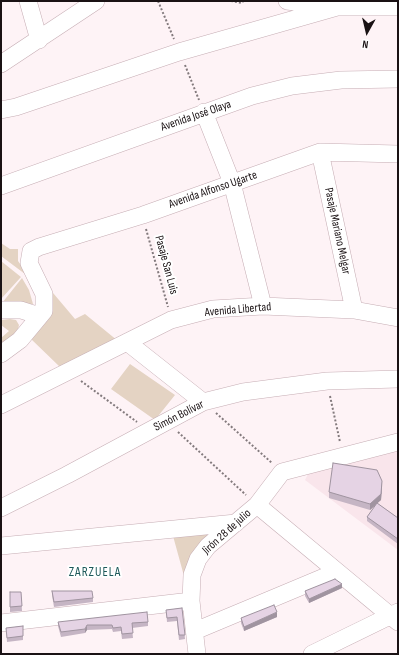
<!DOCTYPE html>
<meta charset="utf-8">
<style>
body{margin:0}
#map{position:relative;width:399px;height:655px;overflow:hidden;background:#fef3f6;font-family:"Sofia Sans Condensed",sans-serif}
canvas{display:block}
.frame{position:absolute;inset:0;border:2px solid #1a1214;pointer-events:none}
.north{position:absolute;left:347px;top:12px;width:40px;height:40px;-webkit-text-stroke:3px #fff;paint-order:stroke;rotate:188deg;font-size:11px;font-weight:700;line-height:16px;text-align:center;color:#1a1214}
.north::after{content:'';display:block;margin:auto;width:14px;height:18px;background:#1a1214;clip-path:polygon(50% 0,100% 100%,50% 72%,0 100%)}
</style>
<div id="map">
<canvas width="399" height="655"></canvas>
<div class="frame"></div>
<div class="north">N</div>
</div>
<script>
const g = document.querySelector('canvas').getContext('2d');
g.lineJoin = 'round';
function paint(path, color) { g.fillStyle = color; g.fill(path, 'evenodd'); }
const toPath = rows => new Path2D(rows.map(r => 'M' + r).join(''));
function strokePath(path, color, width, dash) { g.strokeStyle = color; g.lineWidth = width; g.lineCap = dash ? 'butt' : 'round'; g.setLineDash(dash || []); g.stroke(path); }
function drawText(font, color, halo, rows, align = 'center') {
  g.font = font + ' "Sofia Sans Condensed",sans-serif'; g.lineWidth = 4; g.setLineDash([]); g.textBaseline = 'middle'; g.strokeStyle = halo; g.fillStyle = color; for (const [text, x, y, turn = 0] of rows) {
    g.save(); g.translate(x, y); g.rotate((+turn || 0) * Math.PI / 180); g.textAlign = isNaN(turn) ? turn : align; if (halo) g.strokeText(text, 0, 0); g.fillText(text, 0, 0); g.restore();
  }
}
paint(toPath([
 [398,449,398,550,305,480,310,470]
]), '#f9e5eb');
paint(toPath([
 [1,243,10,249,18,249,18,261,26,272,25,274,1,256],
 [1,261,21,277,1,299],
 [22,278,29,290,33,304,2,303],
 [48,287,75,319,85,314,118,341,60,367,31,339],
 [10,319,16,320,19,325,17,333,1,346,1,338,9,331,1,325,1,320],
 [130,364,175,395,155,420,111,389],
 [232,517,184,576,170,525]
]), '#e4d3c3');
const minor = toPath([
 [28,1,39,40],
 [287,1,337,7,398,7],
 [1,64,96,1],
 [1,110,16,107,179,52,337,7],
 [204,112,232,183,263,306],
 [320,152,354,310],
 [1,186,252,96,292,86,341,80,398,79],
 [1,310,21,310,40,316],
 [127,342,203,402],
 [1,354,20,340,44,311,44,294,29,263,31,251,39,247,143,215,320,152,398,154],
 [1,405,171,320,213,309,263,306,354,310,398,318],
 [257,505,398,622],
 [1,508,67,475,203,402,243,392,327,381,398,379],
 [1,546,236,523],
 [1,623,191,601],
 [195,631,336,572],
 [197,654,191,601,192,575,198,559,208,546,257,505,282,472,398,442],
 [312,654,398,612]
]);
strokePath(minor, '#c6adb4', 18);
strokePath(toPath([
 [158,1,174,39],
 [231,1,242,3,243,1],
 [185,65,199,100],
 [146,229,168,307],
 [81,381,137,422],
 [330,396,340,442],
 [216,413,272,463],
 [178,432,246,495]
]), '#837a7d', 2, [2, 2]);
strokePath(minor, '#fff', 17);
paint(toPath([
 [382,488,381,500,377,503,398,518,398,544,367,521,367,517,376,505,370,510,329,498,329,492],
 [342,588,309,603,305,596,305,591],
 [52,591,93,598,93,602,54,607,52,595],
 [10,592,21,592,22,611,10,612],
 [182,608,185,639,179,640,177,621,167,622,166,610],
 [277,617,244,631,241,623,241,618],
 [58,622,148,622,148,626,132,628,133,638,122,639,121,631,113,632,112,629,87,630,85,633,61,637,58,626],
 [23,626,23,640,7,642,6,628]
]), '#c5b5c4');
paint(toPath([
 [382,481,382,488,381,500,370,510,370,504],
 [342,584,342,588,309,603,309,599],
 [277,612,277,617,244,631,244,627],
 [87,625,87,630,85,633,85,629]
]), '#a094a0');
const building = toPath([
 [333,463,377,470,382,481,381,494,370,504,329,492,333,463],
 [377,503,398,518,398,539,367,517,377,503],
 [335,579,342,584,309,599,305,591,335,579],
 [52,591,92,591,93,598,54,602,52,591],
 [10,592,21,592,22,606,10,607,10,592],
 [274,605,277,612,244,627,241,618,274,605],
 [182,608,185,635,179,635,177,617,167,618,166,610,182,608],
 [147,612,148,622,132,623,133,633,122,634,121,627,113,628,112,625,87,625,85,629,61,632,58,622,147,612],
 [23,626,23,636,7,638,6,628,23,626]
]);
paint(building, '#e5d3e4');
strokePath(building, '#a094a0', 1);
drawText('12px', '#1a1214', '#fff', [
 ["Avenida José Olaya",196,116,-19],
 ["Avenida Alfonso Ugarte",213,190,-19],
 ["Pasaje Mariano Melgar",337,231,78],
 ["Pasaje San Luis",166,265,75],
 ["Avenida Libertad",238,310,-5],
 ["Simón Bolívar",179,416,-27],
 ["Jirón 28 de julio",227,532,-42]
]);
g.letterSpacing = '1px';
drawText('13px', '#1c5859', '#fff', [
 ["ZARZUELA",95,573]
]);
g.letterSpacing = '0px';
</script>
